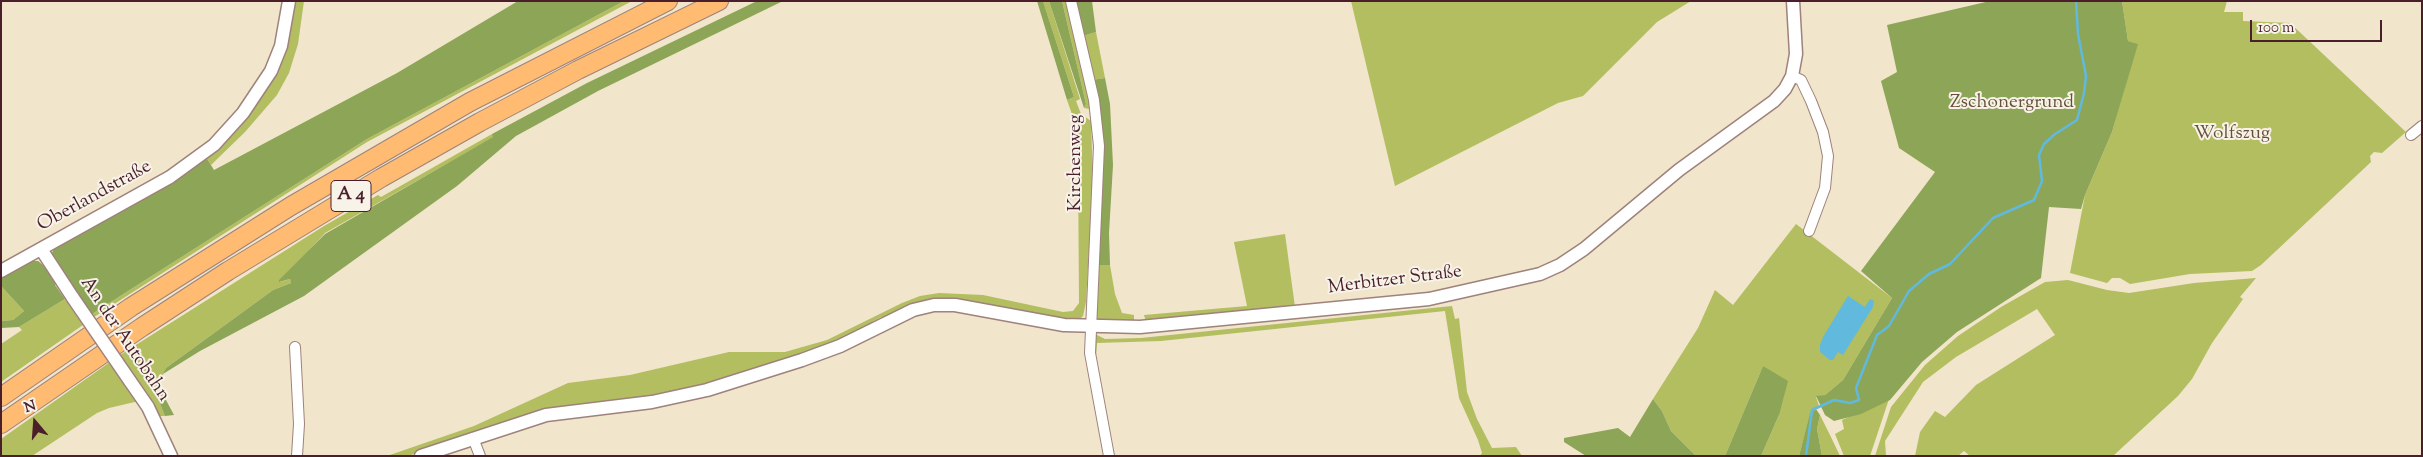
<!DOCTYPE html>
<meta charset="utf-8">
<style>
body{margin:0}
#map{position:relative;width:2423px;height:457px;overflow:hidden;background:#f1e5cb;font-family:"Sorts Mill Goudy",serif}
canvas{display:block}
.frame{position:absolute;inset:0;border:2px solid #4a1f2b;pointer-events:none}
.north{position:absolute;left:10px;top:397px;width:50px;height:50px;-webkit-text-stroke:4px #f7f3e8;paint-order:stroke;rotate:342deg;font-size:14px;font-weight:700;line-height:20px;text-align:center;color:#4a1f2b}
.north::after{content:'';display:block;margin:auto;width:18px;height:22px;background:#4a1f2b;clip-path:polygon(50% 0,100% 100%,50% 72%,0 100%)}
.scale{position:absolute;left:2250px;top:20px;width:132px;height:22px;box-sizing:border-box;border:2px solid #4a1f2b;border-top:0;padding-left:6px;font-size:15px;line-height:18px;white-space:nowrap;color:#4a1f2b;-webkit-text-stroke:4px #f7f3e8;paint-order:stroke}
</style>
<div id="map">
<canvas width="2423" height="457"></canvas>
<div class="frame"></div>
<div class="north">N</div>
<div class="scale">100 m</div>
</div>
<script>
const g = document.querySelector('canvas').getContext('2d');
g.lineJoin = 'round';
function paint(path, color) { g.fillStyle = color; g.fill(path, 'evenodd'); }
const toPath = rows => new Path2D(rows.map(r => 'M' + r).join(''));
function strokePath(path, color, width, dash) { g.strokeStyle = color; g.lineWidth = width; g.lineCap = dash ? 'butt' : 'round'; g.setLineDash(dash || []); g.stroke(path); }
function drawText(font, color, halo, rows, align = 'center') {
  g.font = font + ' "Sorts Mill Goudy",serif'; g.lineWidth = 4; g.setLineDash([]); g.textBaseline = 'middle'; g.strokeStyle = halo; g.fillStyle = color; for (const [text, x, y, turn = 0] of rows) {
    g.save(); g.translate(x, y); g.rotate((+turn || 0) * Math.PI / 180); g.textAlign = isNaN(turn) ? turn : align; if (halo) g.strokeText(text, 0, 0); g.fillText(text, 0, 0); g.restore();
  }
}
paint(toPath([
 [294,1,304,1,298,44,289,73,277,95,245,132,211,165,206,157,246,114],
 [624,1,632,1,367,142,94,317,92,314,367,139],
 [1043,1,1049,1,1080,99,1076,101,1081,114,1091,121,1093,180,1086,302,1083,316,1078,321,1072,322,958,301,885,319,881,317,872,322,873,325,837,342,707,384,478,432,408,456,387,456,474,426,568,383,630,375,729,352,785,352,827,340,902,303,920,296,939,293,983,295,1063,312,1073,311,1079,303,1078,157,1073,117,1067,100,1074,97],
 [1062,1,1067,1,1089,99,1089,109,1084,108,1086,104],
 [1351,1,1691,1,1657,22,1583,96,1558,103,1395,186],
 [2122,1,2227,1,2224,12,2243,12,2243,21,2290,23,2406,132,2382,153,2374,152,2370,156,2371,162,2261,265,2252,271,2190,274,2130,284,2120,278,2112,278,2107,283,2070,273,2085,195,2112,132,2137,44,2128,41],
 [1096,32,1105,78,1092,80,1083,36],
 [492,134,494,137,325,233,280,282,290,279,291,283,273,290,166,368,154,389,165,416,158,416,133,379,135,377,120,355,324,226,378,195,381,197],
 [1796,224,1892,298,1843,380,1825,395,1816,397,1819,406,1810,414,1799,456,1761,456,1779,415,1763,366,1725,456,1696,456,1671,431,1662,411,1653,399,1698,328,1715,290,1733,305],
 [1285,234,1295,307,1146,322,1144,315,1247,306,1234,242],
 [1097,265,1110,265,1115,294,1122,313,1134,315,1134,324,1100,322,1097,319,1094,313],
 [2256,278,2240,297,2243,299,2212,343,2192,379,2178,396,2113,456,1970,456,1964,451,1958,456,1915,456,1920,432,1935,411,1945,417,1976,385,2055,335,2037,309,1956,357,1923,382,1885,441,1886,456,1875,456,1891,407,1925,365,1958,336,2001,307,2045,282,2068,280,2107,290,2129,293,2194,283],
 [1,286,24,311,13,320,1,321],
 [65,299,83,325,1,382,1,344,22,330,19,327],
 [1452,306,1455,319,1459,318,1467,392,1477,419,1492,448,1516,447,1522,456,1480,456,1482,453,1478,440,1459,398,1445,311,1161,341,1097,343,1096,357,1100,385,1092,353,1095,334,1105,339,1141,338],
 [110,362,139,401,109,408,97,413,32,456,1,456,1,439],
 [1889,399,1870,456,1844,456,1835,434,1844,429,1842,420],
 [1820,415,1830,435,1840,456,1822,456,1817,429]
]), '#b2be60');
paint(toPath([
 [518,1,624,1,367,139,92,314,53,261,52,253,54,248,66,240,68,241,87,231,85,227,206,157,214,170,397,73],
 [757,1,783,1,598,91,516,136,457,186,304,296,200,351,163,374,159,387,174,415,165,416,154,389,166,368,273,290,291,283,290,279,279,282,279,280,325,234,493,137,492,134,587,83],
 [1037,1,1043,1,1074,97,1067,100],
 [1049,1,1062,1,1086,104,1084,108],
 [1075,1,1092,1,1096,32,1083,36],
 [1990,1,2122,1,2128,41,2138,44,2112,132,2085,195,2081,209,2049,207,2041,278,1957,332,1922,362,1890,400,1861,414,1834,421,1825,415,1816,396,1825,395,1843,380,1892,298,1861,271,1935,172,1899,148,1881,81,1897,72,1887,25],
 [1105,78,1110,104,1113,165,1109,233,1110,265,1097,265,1102,185,1092,80],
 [32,261,38,261,43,265,57,283,55,285,65,299,19,327,1,328,1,321,13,320,24,311,1,286,1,276],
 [1763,366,1788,381,1779,415,1761,456,1725,456],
 [1653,399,1662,411,1671,431,1696,456,1586,456,1564,442,1564,438,1618,428,1630,437],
 [1816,409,1820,415,1817,429,1822,456,1799,456,1810,413]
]), '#8da556');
paint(toPath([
 [1848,296,1865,307,1870,299,1874,301,1873,307,1843,355,1838,352,1833,360,1830,360,1820,352,1820,345,1823,337]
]), '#61b9de');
strokePath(toPath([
 [1806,456,1812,410,1834,400,1850,403,1859,400,1856,388,1877,335,1889,326,1909,291,1929,274,1950,264,1993,218,2034,200,2042,181,2039,155,2044,144,2055,134,2077,120,2084,93,2086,76,2078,34,2076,1]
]), '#61b9de', 2.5);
const minor = toPath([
 [1071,1,1094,100,1099,146,1090,353,1109,456],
 [1792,76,1801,80,1811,101,1823,132,1828,156,1825,188,1809,231],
 [2411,135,2422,126],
 [295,347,299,424,297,456],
 [473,438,480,456]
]);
const tertiary = toPath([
 [41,249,73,298],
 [1,271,170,177,214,145,243,113,271,71,281,46,289,1],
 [130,381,148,407,171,456],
 [421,456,546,415,652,402,707,390,802,360,840,346,913,310,934,305,955,305,1064,325,1140,327,1429,299,1540,274,1560,265,1584,249,1679,170,1774,101,1785,89,1792,76,1796,54,1793,1]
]);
const motorway = toPath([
 [1,397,131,307,291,206,470,102,668,1],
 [1,424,142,327,228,271,381,178,480,122,578,70,719,1]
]);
strokePath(minor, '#9e827b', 12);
strokePath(tertiary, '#9e827b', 15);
strokePath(motorway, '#9e827b', 20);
strokePath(minor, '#fff', 10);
strokePath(tertiary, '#fff', 12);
strokePath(motorway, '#febb71', 18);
const tertiaryBridge = toPath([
 [73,298,130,381]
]);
strokePath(tertiaryBridge, '#9e827b', 15, []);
strokePath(tertiaryBridge, '#fff', 12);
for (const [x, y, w] of [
 [351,196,40]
]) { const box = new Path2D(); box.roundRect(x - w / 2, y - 15.5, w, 31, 4); g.fillStyle = '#f7f3e8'; g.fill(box); strokePath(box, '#4a1f2b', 1); }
drawText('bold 18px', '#4a1f2b', null, [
 ["A 4",351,196]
]);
drawText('19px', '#694f3b', '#f7f3e8', [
 ["Zschonergrund",2012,104],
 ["Wolfszug",2232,135]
]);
drawText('19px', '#4a1f2b', '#f7f3e8', [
 ["Kirchenweg",1077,163,-90],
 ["Oberlandstraße",95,197,-29],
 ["Merbitzer Straße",1395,281,-7],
 ["An der Autobahn",124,340,56]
]);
</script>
